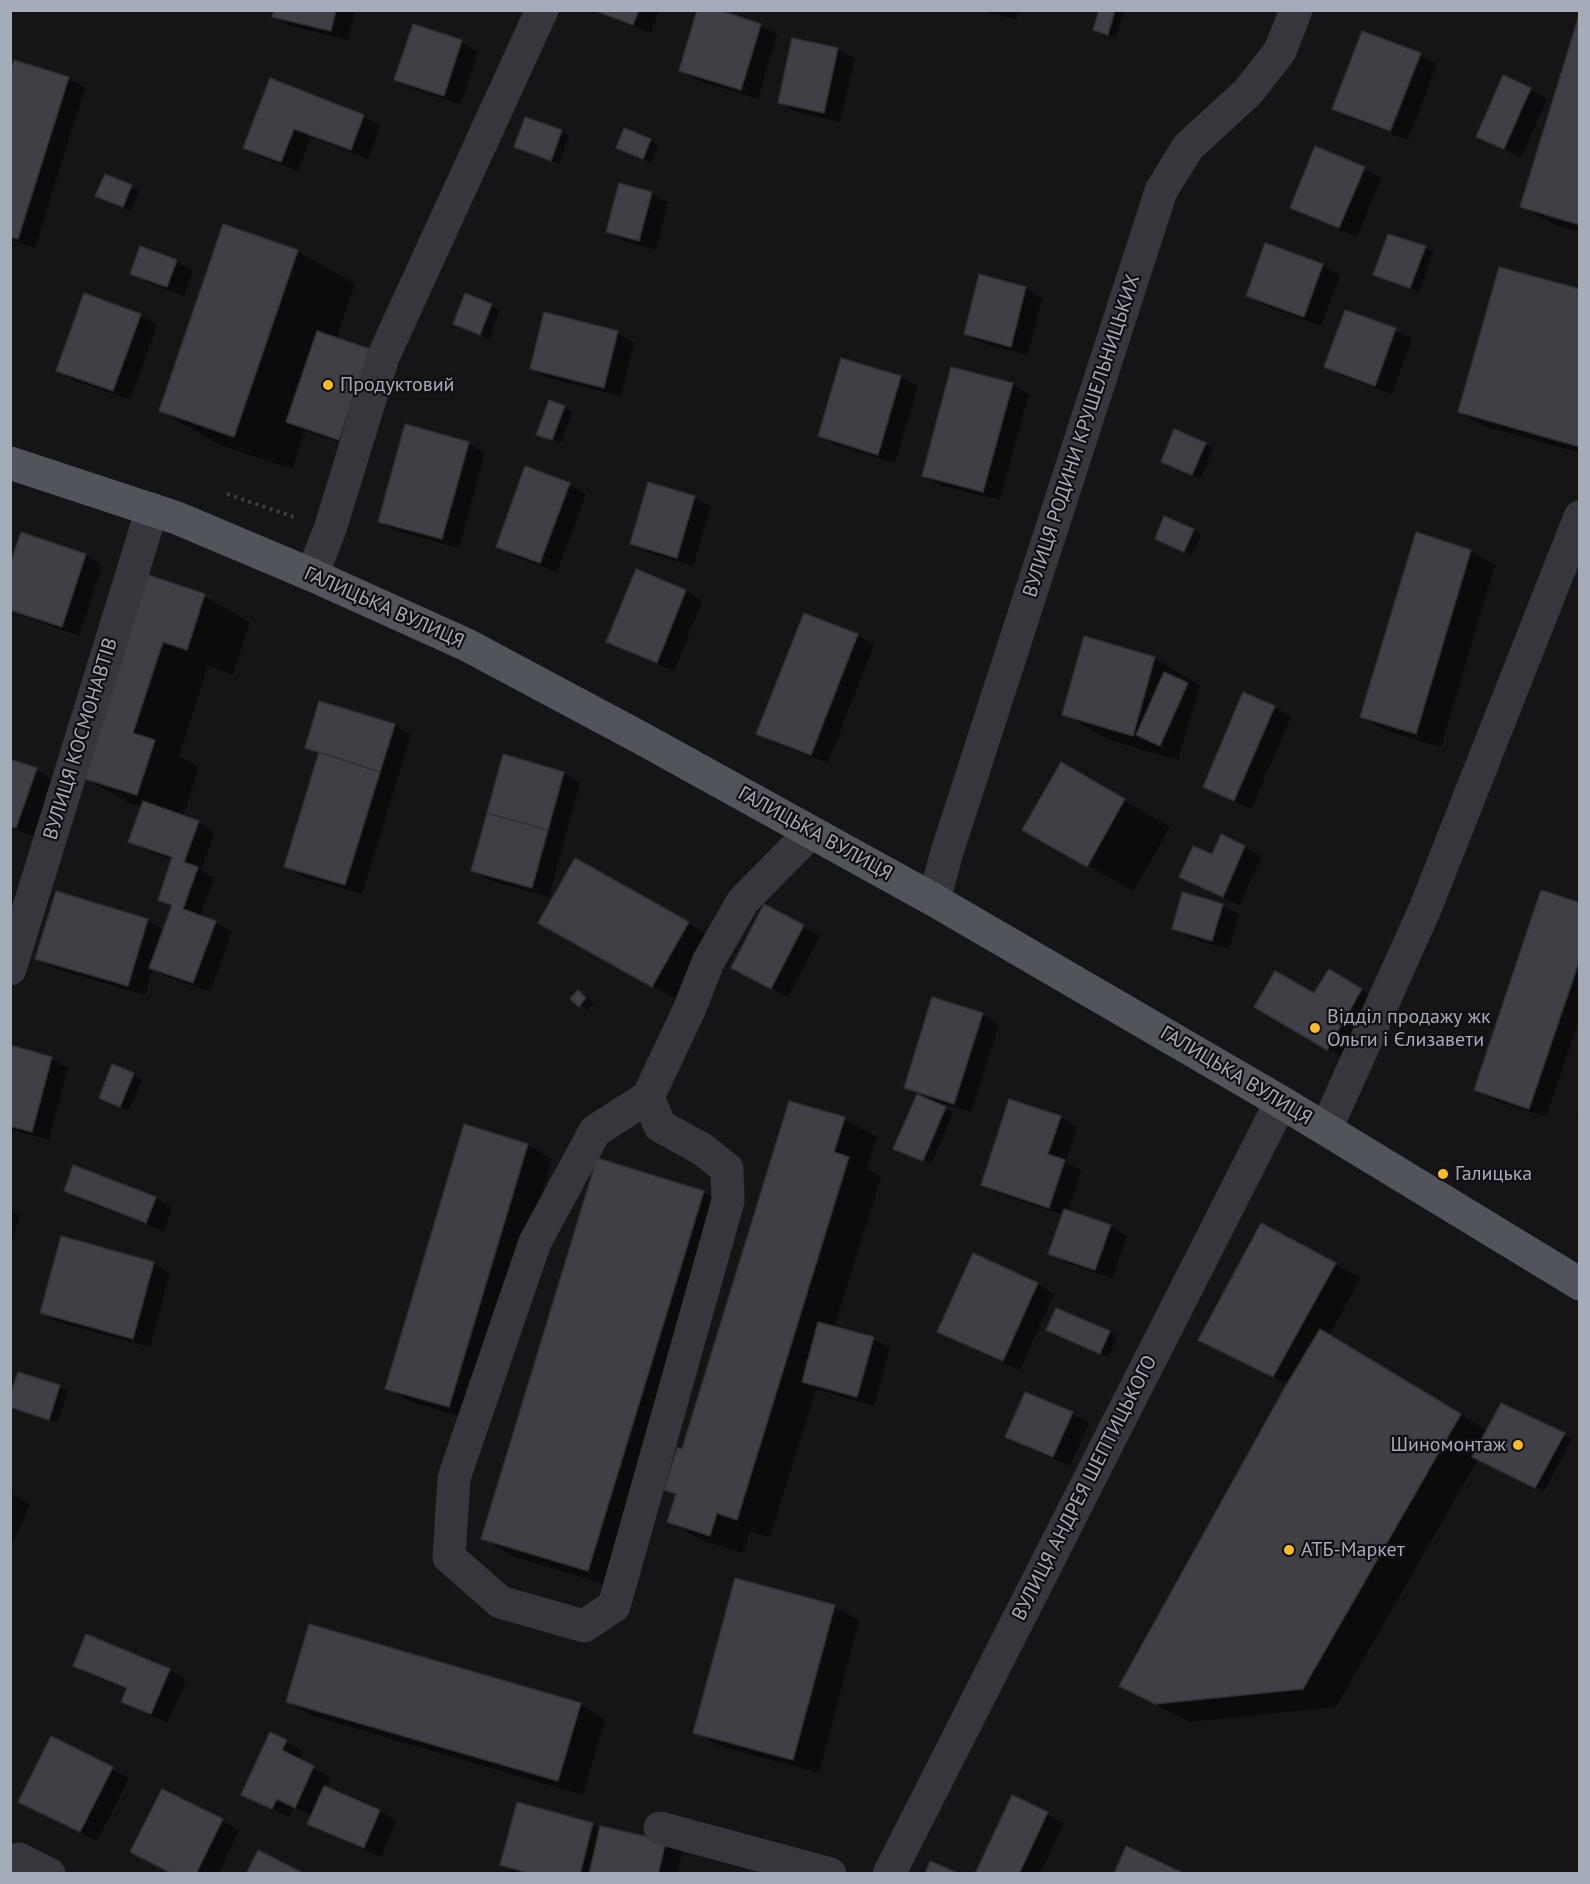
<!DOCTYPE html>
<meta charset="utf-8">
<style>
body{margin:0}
#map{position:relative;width:1590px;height:1884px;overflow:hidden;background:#151518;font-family:"PT Sans",sans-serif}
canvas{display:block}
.frame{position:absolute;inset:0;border:12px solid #a6abb9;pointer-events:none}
</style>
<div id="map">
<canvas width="1590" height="1884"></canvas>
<div class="frame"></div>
</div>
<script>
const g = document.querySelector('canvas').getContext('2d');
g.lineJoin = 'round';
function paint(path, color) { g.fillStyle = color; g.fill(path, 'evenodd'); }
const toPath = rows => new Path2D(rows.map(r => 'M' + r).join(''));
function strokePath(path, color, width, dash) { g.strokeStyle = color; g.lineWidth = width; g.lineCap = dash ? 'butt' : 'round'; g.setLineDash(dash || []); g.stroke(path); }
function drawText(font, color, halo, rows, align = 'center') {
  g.font = font + ' "PT Sans",sans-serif'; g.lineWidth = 4.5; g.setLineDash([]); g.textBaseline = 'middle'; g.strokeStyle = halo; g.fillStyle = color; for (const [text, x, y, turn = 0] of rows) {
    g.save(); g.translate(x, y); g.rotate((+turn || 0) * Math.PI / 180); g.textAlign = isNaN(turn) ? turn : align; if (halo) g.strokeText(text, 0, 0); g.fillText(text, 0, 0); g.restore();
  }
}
paint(toPath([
 [275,10,355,10,348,40,291,26,274,16],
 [590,10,659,10,651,33],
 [714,10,761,26,777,35,758,99,697,80,680,70],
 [980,10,1018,10,1016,20],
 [1100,10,1124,10,1116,38,1102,34,1095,30],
 [1580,17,1580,232,1555,225,1522,206],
 [794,39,838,49,855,59,840,122,797,112,780,102],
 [461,42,478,52,461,104,413,89,396,80],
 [1418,55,1388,132,1350,118,1334,108],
 [1421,56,1437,64,1408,140,1391,134],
 [10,76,68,78,85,88,35,248,10,240],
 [271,80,363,116,380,126,368,159,311,137,298,171,261,157,245,147],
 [1530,89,1547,99,1521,158,1478,136],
 [625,130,658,145,651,163,617,147],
 [561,131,569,136,559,164,516,147],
 [1364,168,1381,178,1357,237,1308,217,1292,207],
 [105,176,139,191,131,211,105,200],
 [651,193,668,203,656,250,624,241,607,232],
 [1266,245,1323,265,1340,275,1321,326,1264,305,1248,296],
 [1425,248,1433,252,1419,292,1375,274],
 [297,251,355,284,336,339,369,350,356,448,305,431,292,469,218,444,161,411],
 [176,261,193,271,184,296,149,283,132,273],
 [1025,288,1042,298,1028,355,982,343,965,334],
 [1580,291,1580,453,1484,426,1459,412],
 [466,295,500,310,489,339,463,328],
 [140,316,157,325,130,400,74,380,58,370],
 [1395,330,1412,339,1392,394,1343,376,1326,367],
 [617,333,634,343,621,396,548,378,531,369],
 [842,360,901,377,918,387,895,463,836,445,820,436],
 [1012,384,1029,394,1000,500,940,485,923,475],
 [564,407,572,412,561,443,538,434],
 [468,443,485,453,459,548,397,531,380,521],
 [1205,444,1213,448,1201,478,1170,466],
 [569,484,586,494,557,572,514,556,497,546],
 [694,497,711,507,693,566,649,553,632,544],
 [1193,530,1201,535,1192,555,1164,543],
 [1470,551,1495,565,1441,747,1387,731,1362,717],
 [86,555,102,565,79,636,10,611,10,569],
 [637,571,686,591,702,601,674,671,625,651,608,641],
 [149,577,204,596,250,622,233,675,208,666,179,756,199,767,183,817,198,822,215,832,201,870,214,878,200,917,215,922,232,932,210,992,168,977,153,968,145,995,54,968,37,958,57,893,148,920,164,930,173,907,159,899,173,860,147,851,130,841,142,807,129,803,84,777],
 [805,615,858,636,874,645,828,763,775,743,758,733],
 [1085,638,1155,659,1200,685,1178,760,1109,740,1064,714],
 [1274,707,1291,717,1251,809,1221,796,1205,787],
 [394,725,411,735,362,894,302,876,285,866,319,755,307,747],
 [504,756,564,773,580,783,549,897,489,880,472,870],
 [10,761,37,770,54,780,33,836,10,828],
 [1061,764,1170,827,1133,891,1024,829],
 [1245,847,1261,857,1240,905,1198,886,1181,877],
 [1580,904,1580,1018,1546,1117,1492,1099,1476,1089],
 [1222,905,1239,915,1229,949,1190,938,1174,928],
 [765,906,820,936,788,997,749,977],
 [688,923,713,938,678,1000,565,937],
 [1329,971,1378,1000,1344,1058,1256,1006,1315,995],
 [578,992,594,1003,587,1010,580,1005],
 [982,1014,999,1024,971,1112,934,1101,933,1103,953,1112,931,1164,895,1148,918,1094,906,1087],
 [10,1047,52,1059,68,1068,49,1140,10,1129],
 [113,1066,142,1079,129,1110,100,1098],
 [1010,1101,1061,1117,1077,1127,1066,1162,1081,1171,1068,1212,1110,1226,1127,1236,1112,1278,1067,1263,1050,1253,1063,1215,1000,1194,983,1185],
 [1580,1109,1580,1121,1576,1119],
 [844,1119,877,1137,867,1169,881,1177,834,1328,873,1339,890,1348,874,1406,816,1389,770,1537,750,1531,743,1553,701,1540,669,1521,677,1496,666,1489],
 [527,1145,552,1159,474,1421,412,1402,387,1388],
 [74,1167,156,1198,172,1208,164,1231,82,1200,65,1191],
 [703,1192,736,1211,621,1589,515,1557,483,1538],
 [10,1211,20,1216,10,1246],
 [973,1255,1038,1284,1054,1294,1020,1370,956,1341,939,1331],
 [153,1263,170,1273,150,1347,58,1322,42,1312],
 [1335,1264,1360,1278,1329,1336,1488,1431,1502,1405,1572,1439,1544,1491,1478,1459,1336,1707,1189,1722,1121,1685,1289,1385,1225,1354,1200,1340],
 [1048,1330,1109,1332,1117,1337,1108,1357],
 [19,1373,60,1387,68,1391,57,1423,10,1406],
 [1072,1413,1089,1423,1070,1466,1024,1446,1007,1437],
 [10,1493,30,1504,10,1549],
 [834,1606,859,1621,819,1773,720,1746,695,1732],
 [75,1665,169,1670,186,1680,168,1723,140,1711,123,1701,128,1690,92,1675],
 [288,1702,580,1705,605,1719,583,1795,313,1716],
 [52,1738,129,1778,97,1841,37,1811],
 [286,1742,303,1751,299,1760,330,1777,325,1788,380,1811,396,1821,381,1857,326,1833,309,1824,312,1816,294,1807,289,1817,243,1794],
 [163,1791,239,1830,218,1874,174,1874],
 [1012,1797,1064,1823,1040,1874,976,1874],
 [518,1804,593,1824,601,1829,665,1842,682,1852,677,1874,517,1874,502,1865]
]), '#0007');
const building = toPath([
 [274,10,336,10,331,31,272,17,274,10],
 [593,10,639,10,633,25,593,10],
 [697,10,719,10,761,24,741,90,679,71,697,10],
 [1099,10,1115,10,1108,35,1093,30,1099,10],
 [1580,12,1580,225,1520,207,1580,12],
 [413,24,462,40,444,96,394,80,413,24],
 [1362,31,1421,53,1390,131,1332,109,1362,31],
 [792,38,838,48,824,113,778,103,792,38],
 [14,60,69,77,18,239,10,237,10,71,14,60],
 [1503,75,1531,88,1504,149,1476,137,1503,75],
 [270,78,364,115,351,150,294,129,281,162,243,148,270,78],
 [525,117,562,130,551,161,514,147,525,117],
 [624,128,651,139,643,159,616,148,624,128],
 [1315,146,1365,167,1339,228,1290,208,1315,146],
 [105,174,132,185,123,207,95,196,105,174],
 [619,183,652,192,639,241,606,232,619,183],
 [223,224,298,250,234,437,159,411,223,224],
 [1388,234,1426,246,1410,288,1373,275,1388,234],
 [1265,243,1323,264,1304,317,1246,296,1265,243],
 [140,246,177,260,167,287,130,274,140,246],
 [1499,267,1580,289,1580,447,1458,412,1499,267],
 [979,274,1026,287,1011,347,964,334,979,274],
 [84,293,141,314,113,391,56,371,84,293],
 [465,293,492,304,480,335,453,324,465,293],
 [1345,310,1396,328,1375,386,1324,367,1345,310],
 [544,312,618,331,604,388,530,369,544,312],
 [317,331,370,349,339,440,286,422,317,331],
 [841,358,901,376,878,455,818,436,841,358],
 [951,367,1013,383,983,492,922,476,951,367],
 [549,400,565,406,552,440,536,435,549,400],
 [405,424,469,442,442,539,378,522,405,424],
 [1174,429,1206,443,1192,475,1161,462,1174,429],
 [525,466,570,483,540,563,496,547,525,466],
 [648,482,695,496,677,558,630,544,648,482],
 [1164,516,1194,529,1184,552,1155,539,1164,516],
 [21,532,86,554,62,627,10,610,10,564,21,532],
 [1416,532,1471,550,1416,734,1360,717,1416,532],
 [636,569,686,590,657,663,606,642,636,569],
 [148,575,205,594,187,650,163,642,133,733,155,740,137,795,82,778,148,575],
 [804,613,858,634,811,755,756,734,804,613],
 [1084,636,1155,657,1133,736,1062,715,1084,636],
 [1164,672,1188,683,1160,746,1136,735,1164,672],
 [1243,692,1275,706,1234,801,1203,787,1243,692],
 [319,701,395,724,380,772,305,748,319,701],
 [319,752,380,772,345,885,284,867,319,752],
 [503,754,564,772,548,830,487,813,503,754],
 [10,759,37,768,16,828,10,826,10,759],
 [1061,762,1125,799,1087,867,1022,830,1061,762],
 [143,801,199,821,184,862,198,867,183,909,216,921,193,983,149,968,172,905,158,900,172,857,128,842,143,801],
 [487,813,548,830,532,888,471,871,487,813],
 [1221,834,1245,846,1223,897,1179,877,1193,846,1212,854,1221,834],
 [575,858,689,922,652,987,538,923,575,858],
 [1541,890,1580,903,1580,959,1529,1109,1474,1090,1541,890],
 [56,891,148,919,128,986,35,959,56,891],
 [1182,892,1223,904,1212,941,1172,929,1182,892],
 [764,904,804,925,771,989,731,968,764,904],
 [1329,969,1362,989,1327,1050,1254,1007,1275,971,1314,993,1329,969],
 [578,990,586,998,579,1007,570,999,578,990],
 [932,997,983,1013,954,1104,904,1088,932,997],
 [10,1045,52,1057,32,1132,10,1126,10,1045],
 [112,1064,134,1073,120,1107,99,1098,112,1064],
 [917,1094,946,1107,923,1161,893,1149,917,1094],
 [1009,1099,1061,1116,1048,1154,1065,1160,1049,1208,981,1185,1009,1099],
 [789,1101,845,1117,834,1152,849,1157,737,1520,717,1513,710,1536,667,1522,676,1494,664,1490,677,1448,682,1449,789,1101],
 [464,1124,528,1144,449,1407,385,1389,464,1124],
 [597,1158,704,1191,588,1571,481,1539,597,1158],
 [73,1165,156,1197,146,1223,64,1191,73,1165],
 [1064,1209,1111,1225,1095,1270,1048,1254,1064,1209],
 [1261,1223,1336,1263,1273,1377,1198,1340,1261,1223],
 [61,1236,154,1262,133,1339,40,1313,61,1236],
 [973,1253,1038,1283,1003,1361,937,1332,973,1253],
 [1056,1308,1110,1331,1100,1354,1046,1330,1056,1308],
 [818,1322,874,1337,857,1397,802,1382,818,1322],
 [1320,1329,1461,1414,1303,1689,1155,1704,1119,1686,1284,1389,1320,1329],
 [18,1372,60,1385,49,1420,10,1407,10,1395,18,1372],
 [1025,1392,1073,1412,1053,1457,1005,1437,1025,1392],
 [1501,1403,1565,1433,1535,1488,1472,1457,1501,1403],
 [735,1578,835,1605,793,1760,693,1733,735,1578],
 [309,1624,581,1703,558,1781,286,1702,309,1624],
 [86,1634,170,1669,151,1714,121,1702,127,1688,73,1666,86,1634],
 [270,1732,287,1740,282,1750,314,1766,295,1808,277,1799,272,1809,241,1795,270,1732],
 [51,1736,113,1767,80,1832,18,1802,51,1736],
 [324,1786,380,1810,364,1848,307,1824,324,1786],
 [162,1789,223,1819,196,1874,173,1874,130,1852,162,1789],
 [1012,1795,1048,1812,1019,1874,975,1874,1012,1795],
 [517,1802,593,1823,580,1874,531,1874,500,1865,517,1802],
 [600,1826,666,1841,658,1874,589,1874,600,1826],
 [1126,1846,1185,1874,1114,1874,1126,1846],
 [258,1850,305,1874,246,1874,258,1850],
 [930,1861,960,1874,925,1874,930,1861]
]);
paint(building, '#3f4045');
strokePath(building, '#2f2f34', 1.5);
strokePath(toPath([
 [227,494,294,517]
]), '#3c3e44', 4, [3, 4.5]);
strokePath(toPath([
 [312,575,330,529,383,357,542,10],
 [934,900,947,852,1161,191,1188,147,1248,92,1280,51,1296,10],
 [10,969,152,509],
 [648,1097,595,1131,535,1242,454,1478,449,1557,500,1602,584,1626,614,1606,728,1201,727,1169,702,1149,660,1126,648,1097,689,1010,708,962,743,901,811,832],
 [1326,1129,1425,909,1580,517],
 [660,1828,830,1874],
 [19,1859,49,1874],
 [889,1874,1281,1102]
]), '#36373d', 33);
strokePath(toPath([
 [10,463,177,518,312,575,467,645,641,738,934,900,1281,1102,1580,1284]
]), '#52545c', 33);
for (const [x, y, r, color] of [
 [328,385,6,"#ffbb26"],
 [1315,1028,6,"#ffbb26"],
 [1443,1174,6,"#ffbb26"],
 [1518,1445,6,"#ffbb26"],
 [1289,1550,6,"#ffbb26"]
]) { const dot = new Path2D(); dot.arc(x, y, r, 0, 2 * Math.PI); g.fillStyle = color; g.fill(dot); strokePath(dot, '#101013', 2); }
drawText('20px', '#a6abb9', '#101013', [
 ["Продуктовий",340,385],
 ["Відділ продажу жк",1327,1017],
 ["Ольги і Єлизавети",1327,1040],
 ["Галицька",1455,1174],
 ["Шиномонтаж",1506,1445,"right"],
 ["ATБ-Маркет",1301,1550]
], 'left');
drawText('20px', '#a6abb9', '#101013', [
 ["ВУЛИЦЯ РОДИНИ КРУШЕЛЬНИЦЬКИХ",1082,436,-72],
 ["ГАЛИЦЬКА ВУЛИЦЯ",384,608,24],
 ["ВУЛИЦЯ КОСМОНАВТІВ",81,739,-73],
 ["ГАЛИЦЬКА ВУЛИЦЯ",815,834,29],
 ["ГАЛИЦЬКА ВУЛИЦЯ",1236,1076,31],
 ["ВУЛИЦЯ АНДРЕЯ ШЕПТИЦЬКОГО",1085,1488,-63]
]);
</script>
